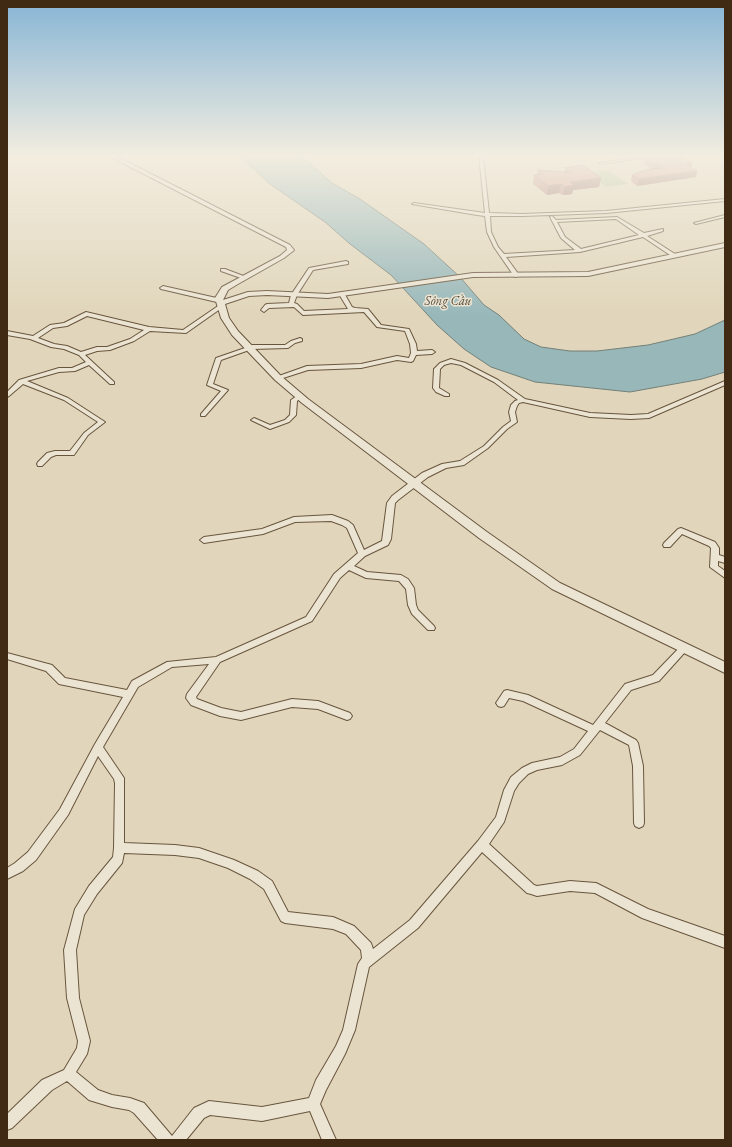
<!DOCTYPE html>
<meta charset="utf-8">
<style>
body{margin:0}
#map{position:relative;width:732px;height:1147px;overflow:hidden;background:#e1d6bb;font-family:"EB Garamond",serif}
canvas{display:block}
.frame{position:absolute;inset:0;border:8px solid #402a13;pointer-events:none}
</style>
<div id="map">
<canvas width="732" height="1147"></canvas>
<div class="frame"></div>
</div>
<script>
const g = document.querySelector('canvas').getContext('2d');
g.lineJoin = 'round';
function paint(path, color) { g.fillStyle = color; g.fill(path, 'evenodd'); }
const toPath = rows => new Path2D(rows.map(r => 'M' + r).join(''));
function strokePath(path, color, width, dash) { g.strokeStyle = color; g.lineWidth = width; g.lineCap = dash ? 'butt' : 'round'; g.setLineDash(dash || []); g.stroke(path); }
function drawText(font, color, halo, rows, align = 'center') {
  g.font = font + ' "EB Garamond",serif'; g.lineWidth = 3; g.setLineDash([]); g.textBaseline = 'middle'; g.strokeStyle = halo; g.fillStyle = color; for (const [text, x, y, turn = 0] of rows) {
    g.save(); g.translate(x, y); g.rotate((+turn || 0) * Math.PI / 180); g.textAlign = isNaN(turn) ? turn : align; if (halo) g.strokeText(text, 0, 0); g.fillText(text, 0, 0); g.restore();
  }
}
paint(toPath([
 [608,170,628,184,606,187,587,173]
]), '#aebf94');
const water = toPath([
 [239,156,302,156,332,183,360,199,424,244,460,277,484,305,499,315,524,339,541,347,570,351,597,351,648,345,695,334,725,320,725,372,702,379,630,392,535,382,491,367,464,349,437,325,391,275,350,244,325,222,270,184,239,156]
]);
paint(water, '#97b7b9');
strokePath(water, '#747f77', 1);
const minor = toPath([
 [479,156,483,156,489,213,522,214,606,211,725,199,725,201,606,213,522,216,490,216,491,232,498,247,504,254,575,250,561,238,550,217,552,216,556,220,617,217,644,233,663,229,663,231,647,236,678,256,673,257,643,237,580,252,506,257,519,275,516,277,514,276,494,247,487,232,485,216,477,215,412,204,414,203,485,213,479,156],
 [616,219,639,235,581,249,565,237,557,222,616,219],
 [646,156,657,156,601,164,599,163,646,156],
 [725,215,725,217,696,224,694,223,725,215],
 [346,261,348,262,348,264,313,270,297,295,294,303,297,304,304,311,348,309,339,294,344,293,352,307,355,308,368,309,381,325,409,329,416,344,417,351,432,350,435,352,432,354,416,355,413,361,411,362,397,360,361,368,308,370,280,379,276,379,276,377,307,366,361,364,397,356,409,358,411,353,410,344,405,331,377,327,364,312,303,315,294,307,269,308,264,312,261,310,265,305,267,304,289,303,291,295,309,268,346,261],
 [221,269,225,269,246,277,241,278,221,271,221,269],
 [163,286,221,299,224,301,221,303,161,289,160,288,163,286],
 [221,304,224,306,223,307,186,333,150,331,134,341,110,350,97,351,85,355,114,382,114,384,110,384,89,365,75,371,59,372,27,381,68,398,105,422,88,435,74,455,56,455,51,457,42,466,38,466,37,464,38,462,47,453,55,451,70,451,84,433,98,422,64,400,23,384,9,396,7,397,7,392,19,380,59,368,72,368,86,362,79,355,64,349,51,347,30,339,7,335,7,331,33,336,50,325,64,323,86,312,149,327,183,330,221,304],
 [87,316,144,330,130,339,107,347,97,347,81,352,67,346,54,344,38,338,53,328,67,326,87,316],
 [300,338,302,339,302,341,295,343,288,348,252,349,221,360,213,384,228,390,205,416,201,416,201,414,221,391,207,385,216,358,245,348,246,346,248,345,285,345,291,341,300,338],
 [451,359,465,363,498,380,525,399,590,413,631,415,648,414,725,381,725,385,649,418,631,419,590,417,523,402,519,403,517,406,515,412,517,422,507,429,488,448,464,465,446,468,428,477,398,500,395,503,391,539,388,545,365,556,354,566,367,572,401,575,408,579,414,588,416,605,418,610,434,626,435,628,434,630,428,630,412,614,408,605,406,589,399,581,366,578,349,570,340,578,312,621,220,662,196,697,197,699,221,708,241,712,292,699,318,701,350,713,352,716,350,719,347,720,318,709,292,707,241,720,220,716,191,705,186,698,187,694,209,664,172,667,138,687,103,747,124,778,124,843,175,845,199,848,234,860,258,871,272,881,288,912,333,917,354,926,371,943,373,949,410,920,478,841,496,817,504,790,511,777,522,768,532,763,560,757,574,749,588,731,523,701,509,698,504,706,501,707,498,706,496,703,504,691,507,690,528,695,593,725,625,684,653,675,680,647,683,646,686,647,687,649,686,651,659,681,631,690,605,723,636,740,638,743,643,766,644,823,643,826,639,828,635,826,634,823,633,766,629,745,600,730,580,755,562,765,537,770,528,774,519,783,514,791,504,822,489,844,534,885,537,886,570,881,596,883,648,909,725,936,725,948,642,918,595,893,570,891,537,896,531,894,527,893,482,852,418,928,369,967,355,1030,345,1054,326,1090,320,1104,336,1140,322,1140,310,1111,262,1121,210,1115,204,1118,186,1140,158,1140,134,1113,129,1110,112,1107,89,1100,67,1081,52,1090,12,1128,7,1130,7,1114,42,1080,64,1070,77,1048,78,1041,67,998,64,950,75,909,89,886,113,857,114,848,115,783,114,779,98,756,68,815,36,860,23,871,7,879,7,868,15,863,28,852,60,809,95,744,123,697,59,684,46,671,7,659,7,653,52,665,65,678,127,690,132,681,167,662,216,657,306,617,334,574,358,553,347,528,342,525,331,521,295,522,263,534,204,543,200,540,204,537,262,529,294,517,332,515,348,521,353,525,364,550,382,541,387,503,392,496,422,473,442,464,460,461,484,446,503,427,511,421,509,412,511,405,515,401,518,400,494,382,461,365,451,363,444,365,440,369,439,388,449,394,449,396,445,396,436,392,433,388,434,369,440,363,451,359],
 [124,853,175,855,199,858,228,868,250,879,264,889,281,921,285,923,333,929,346,934,361,950,362,958,358,964,343,1030,336,1046,316,1080,309,1098,262,1107,209,1101,194,1108,172,1136,144,1103,130,1098,112,1095,98,1090,76,1072,87,1054,90,1041,79,998,76,950,84,915,97,894,122,863,124,853],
 [300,394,303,396,297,401,296,415,289,422,270,429,251,420,254,418,270,425,285,420,290,415,291,400,300,394],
 [681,528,715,542,719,548,719,555,725,557,725,563,718,561,718,566,725,571,725,578,710,567,711,548,709,546,682,534,670,547,664,547,663,545,664,543,678,529,681,528]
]);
const tertiary = toPath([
 [109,156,116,156,290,245,294,250,293,251,284,258,238,284,228,290,223,300,248,292,267,291,328,294,473,273,588,272,725,243,725,247,588,276,473,277,328,298,267,295,249,296,225,304,229,318,238,331,281,376,308,399,487,532,560,583,725,662,725,673,552,589,479,538,302,403,275,380,232,335,221,318,215,298,222,287,280,256,287,250,286,247,109,156]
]);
strokePath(minor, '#68553d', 2);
strokePath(tertiary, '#68553d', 2);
paint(minor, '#ece4d3');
paint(tertiary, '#ece4d3');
paint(toPath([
 [646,158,691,167,697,171,696,177,637,186,631,181,632,175,653,170,644,164],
 [565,168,601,178,599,187,573,190,572,194,563,195,559,193,547,195,533,184,534,175,537,175,538,170,564,172]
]), '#bb7d77');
paint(toPath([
 [692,163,691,169,686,164],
 [697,171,696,177,637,186,639,179],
 [601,178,599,187,573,190,572,194,563,195,565,187,570,182],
 [561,184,559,193,547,195,548,186]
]), '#986661');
const building = toPath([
 [658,156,680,156,692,163,686,164,697,171,639,179,632,175,645,170,663,168,646,158,658,156],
 [583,165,601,178,570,182,574,185,565,187,561,184,548,186,534,175,543,174,538,170,573,173,565,168,583,165]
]);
paint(building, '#d9918a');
strokePath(building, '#986661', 1);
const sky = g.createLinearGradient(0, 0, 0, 317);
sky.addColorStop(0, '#87b5d5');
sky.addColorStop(0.49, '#f2ede0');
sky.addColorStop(1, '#f2ede000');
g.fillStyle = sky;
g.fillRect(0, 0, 732, 317);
drawText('italic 13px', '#564d3c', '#ece4d3', [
 ["Sông Cầu",448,301]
]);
</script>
